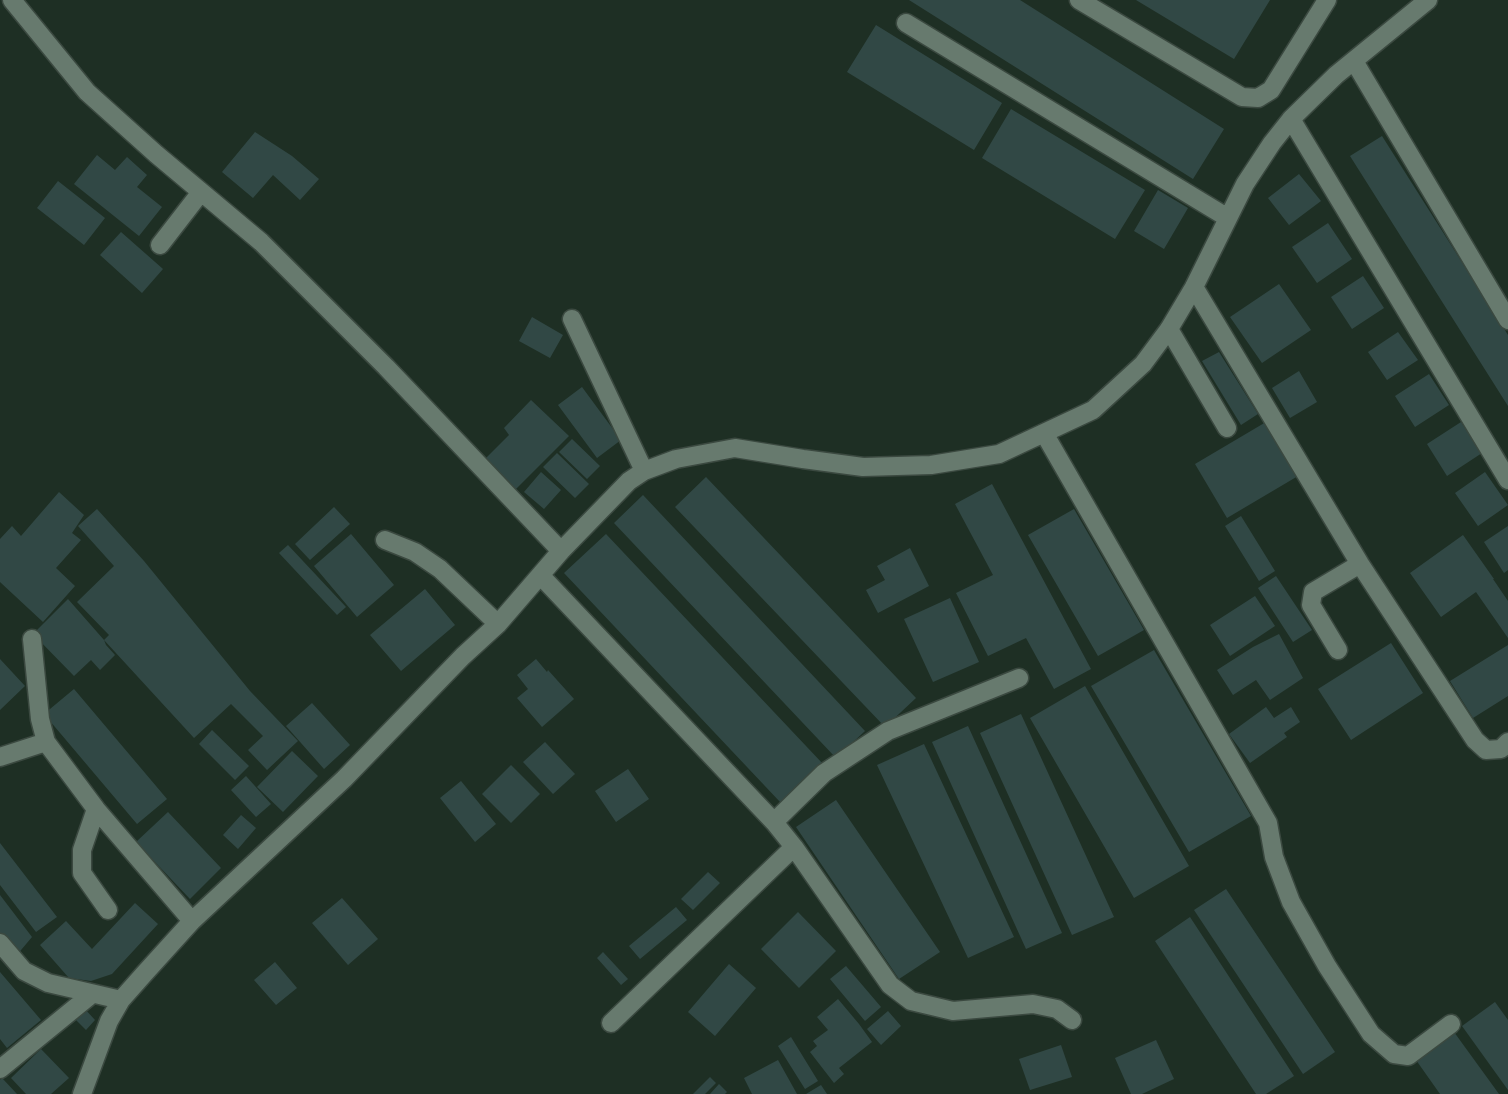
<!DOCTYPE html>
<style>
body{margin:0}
canvas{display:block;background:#1e2f24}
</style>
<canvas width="1508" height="1094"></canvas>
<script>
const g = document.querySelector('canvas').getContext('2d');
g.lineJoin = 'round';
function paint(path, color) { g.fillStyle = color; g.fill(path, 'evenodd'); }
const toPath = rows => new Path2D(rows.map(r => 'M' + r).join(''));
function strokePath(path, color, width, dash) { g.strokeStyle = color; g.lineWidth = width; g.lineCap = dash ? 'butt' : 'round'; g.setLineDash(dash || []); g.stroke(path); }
paint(toPath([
 [909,0,1020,0,1224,129,1193,179],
 [1136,0,1270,0,1234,59],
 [876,25,1002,103,974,150,847,72],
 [1011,109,1145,190,1115,239,982,158],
 [255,132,292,156,319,179,300,200,273,175,253,198,222,172],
 [1382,136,1508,335,1508,406,1350,156],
 [97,155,115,170,127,157,147,175,137,187,162,207,139,236,74,184],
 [1299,174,1321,201,1289,225,1268,198],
 [58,181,105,218,84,245,37,208],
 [1158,190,1188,208,1164,249,1134,231],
 [1328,223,1352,259,1317,283,1292,247],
 [121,232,163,269,142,293,100,255],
 [1363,276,1384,308,1352,329,1331,297],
 [1279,284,1311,330,1262,363,1230,317],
 [532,317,563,335,550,358,519,341],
 [1398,332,1418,360,1387,380,1368,352],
 [1219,352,1258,414,1241,425,1202,361],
 [1299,371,1317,402,1290,418,1272,388],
 [1429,374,1449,405,1415,427,1395,396],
 [582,387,621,440,597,458,558,405],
 [531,400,569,436,513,492,482,462,509,435,504,428],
 [1266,422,1298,476,1227,518,1195,464],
 [1461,422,1482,453,1447,476,1427,444],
 [572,439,600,466,587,479,559,452],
 [557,453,589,484,575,498,543,467],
 [541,472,561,490,544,509,524,492],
 [1485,472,1508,505,1478,526,1455,493],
 [706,477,916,698,885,727,675,507],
 [992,484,1091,669,1054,689,1026,638,988,656,956,593,993,575,955,504],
 [59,492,84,515,72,533,81,540,56,568,75,586,43,622,0,582,0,539,12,526,21,536],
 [643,495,865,731,836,758,614,523],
 [334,507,350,524,310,560,295,544],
 [97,509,144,561,250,691,298,741,267,770,248,750,263,736,231,704,194,738,104,640,109,635,77,602,114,566,78,526],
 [1074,509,1144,630,1098,656,1028,535],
 [1241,516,1275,571,1259,581,1225,526],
 [1508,526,1508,570,1504,573,1484,542],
 [351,534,394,585,357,617,314,566],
 [606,534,823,764,781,803,564,573],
 [1463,535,1494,579,1493,579,1508,601,1508,638,1476,592,1441,617,1410,573],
 [288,545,346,607,337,615,279,553],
 [910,548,929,586,878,613,866,590,885,580,877,566],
 [1276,576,1312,630,1293,642,1258,588],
 [425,589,455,625,401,671,370,635],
 [1255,596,1275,626,1230,656,1210,625],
 [950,598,979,662,933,682,904,619],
 [68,599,104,640,106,645,115,655,100,670,91,660,74,676,33,634],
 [1279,634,1303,678,1270,700,1256,680,1233,695,1217,670,1253,647],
 [1391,643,1423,693,1351,740,1318,689],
 [1508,645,1508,696,1473,718,1450,681],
 [1154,650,1251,816,1189,852,1091,686],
 [0,659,25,686,0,710],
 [536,659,547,672,548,670,574,699,542,727,517,698,528,689,517,675],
 [1085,686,1189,866,1134,898,1030,718],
 [74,689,167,799,137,824,44,714],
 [312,703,350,745,324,769,286,726],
 [1266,707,1274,718,1291,707,1300,722,1284,733,1287,737,1250,763,1229,734],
 [1021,714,1114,917,1072,935,980,733],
 [968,726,1062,933,1026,949,932,742],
 [212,730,249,766,235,780,199,744],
 [545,742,575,774,553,794,523,762],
 [924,744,1014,937,968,958,877,765],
 [292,751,318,776,283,812,257,787],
 [511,765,540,794,511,823,482,794],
 [628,769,649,799,616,822,595,791],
 [246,776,271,804,256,817,231,790],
 [461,781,496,824,475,842,440,798],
 [836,800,940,952,899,979,796,827],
 [168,812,221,868,190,899,136,842],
 [241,815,256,828,238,849,223,835],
 [0,843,57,917,36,932,0,885],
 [708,872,720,883,693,910,681,899],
 [1226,889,1335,1052,1303,1074,1194,910],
 [0,895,32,937,16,956,0,936],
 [342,898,378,939,348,965,312,923],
 [135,903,158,924,112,974,91,981,69,978,40,945,66,921,92,949],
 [676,907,687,920,640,959,629,946],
 [798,912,836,951,799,988,761,949],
 [1190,917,1294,1076,1266,1094,1256,1094,1155,941],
 [603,952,628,979,621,985,597,958],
 [275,962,297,988,276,1005,254,980],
 [729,964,756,988,715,1036,688,1012],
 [846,966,881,1007,865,1021,830,979],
 [0,972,41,1020,7,1048,0,1039],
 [838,999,859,1024,872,1042,839,1068,844,1074,834,1083,810,1052,817,1046,813,1041,828,1030,817,1017],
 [1495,1002,1508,1020,1508,1090,1462,1026],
 [83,1007,95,1020,86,1030,73,1017],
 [888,1011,901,1026,881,1045,867,1029],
 [1454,1032,1499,1094,1440,1094,1416,1060],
 [791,1037,818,1081,805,1089,778,1046],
 [1156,1040,1174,1079,1142,1094,1131,1094,1115,1058],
 [1061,1045,1072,1077,1030,1090,1019,1059],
 [41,1049,69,1078,51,1094,26,1094,11,1078],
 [778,1060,797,1094,752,1094,744,1078],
 [710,1077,716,1083,705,1094,693,1094],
 [2,1078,17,1094,0,1094,0,1080],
 [719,1084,727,1092,725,1094,710,1094],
 [821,1085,827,1094,806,1094]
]), '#314845');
const minor = toPath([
 [12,0,87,92,156,154,261,242,386,367,561,551],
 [1079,0,1242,97,1258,98,1271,90,1327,0],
 [906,23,1228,218],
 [1354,61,1508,320],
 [1291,119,1508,480],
 [160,245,201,192],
 [1194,287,1360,564,1475,740,1486,750,1501,749,1508,742],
 [572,319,644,471],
 [1169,329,1227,428],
 [1044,433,1268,823,1274,857,1291,902,1327,966,1371,1034,1394,1054,1408,1056,1451,1024],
 [385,540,415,552,440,569,498,624],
 [541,576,774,822,794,847,890,985,911,1001,953,1011,1033,1004,1057,1009,1072,1020],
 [32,639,40,719,46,742,96,809,192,921],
 [1338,650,1311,605,1313,592,1360,564],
 [0,757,46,742],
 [96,809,82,850,82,873,108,910],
 [774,822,824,773,888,731,1019,678],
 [0,943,24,971,48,983,121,1000],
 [611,1023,794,847],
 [0,1069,92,994],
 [82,1094,109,1021,121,1000,144,974,192,921,344,779,463,656,498,624,561,551,629,481,644,471,676,459,735,448,803,459,863,467,931,465,999,454,1093,410,1143,364,1169,329,1194,287,1245,184,1272,143,1291,119,1336,75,1428,0]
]);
strokePath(minor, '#3b4940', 21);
strokePath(minor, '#677a6e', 18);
</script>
